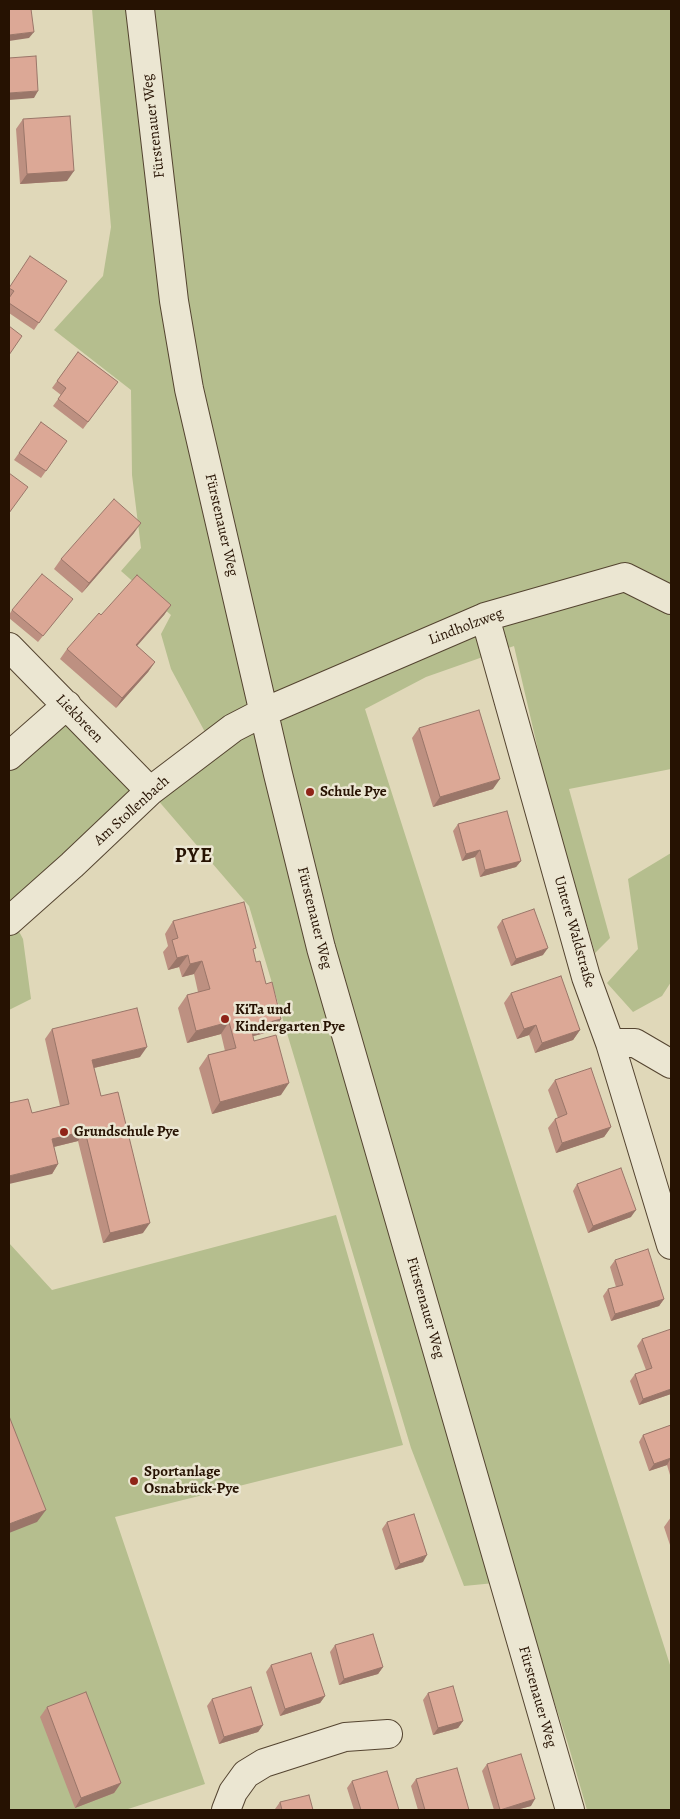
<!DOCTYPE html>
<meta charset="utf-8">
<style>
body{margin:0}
#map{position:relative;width:680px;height:1819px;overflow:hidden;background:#e0d8b9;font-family:Alegreya,serif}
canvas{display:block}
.frame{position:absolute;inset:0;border:10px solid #261202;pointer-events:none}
</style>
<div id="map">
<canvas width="680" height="1819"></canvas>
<div class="frame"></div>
</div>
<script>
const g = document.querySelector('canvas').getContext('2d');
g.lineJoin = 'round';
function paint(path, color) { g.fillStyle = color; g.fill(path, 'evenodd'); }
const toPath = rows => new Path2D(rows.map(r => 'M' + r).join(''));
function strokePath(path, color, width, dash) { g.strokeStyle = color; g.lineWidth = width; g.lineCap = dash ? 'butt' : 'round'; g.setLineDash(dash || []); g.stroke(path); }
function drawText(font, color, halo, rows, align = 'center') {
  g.font = font + ' Alegreya,serif'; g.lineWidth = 5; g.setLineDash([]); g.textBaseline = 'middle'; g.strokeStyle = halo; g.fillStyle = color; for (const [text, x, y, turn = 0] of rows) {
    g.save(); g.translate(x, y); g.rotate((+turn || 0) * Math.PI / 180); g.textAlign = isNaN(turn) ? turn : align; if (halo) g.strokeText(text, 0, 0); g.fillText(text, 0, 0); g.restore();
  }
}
paint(toPath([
 [92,9,671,9,671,769,569,789,610,938,595,953,548,793,514,646,426,677,365,709,671,1668,671,1810,587,1810,568,1744,515,1581,464,1586,411,1448,249,906,150,791,12,918,23,939,31,999,9,1010,9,756,67,705,150,790,212,745,171,669,161,634,171,615,121,571,141,548,132,475,131,390,54,330,103,276,111,227],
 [671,853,671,982,662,996,633,1012,607,983,638,949,628,879],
 [336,1215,403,1445,115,1517,205,1784,125,1810,9,1810,9,1243,52,1290]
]), '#b5be8e');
const minor = toPath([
 [140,9,174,301,189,389,278,774,321,948,570,1810],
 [485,617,586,977,610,1043,671,1245],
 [9,647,150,791],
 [9,756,67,705],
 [9,921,72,865,150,791,233,728,264,712,485,617,625,577,671,600],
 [610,1043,635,1043,671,1064],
 [226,1810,233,1792,246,1774,264,1763,345,1737,388,1734]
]);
strokePath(minor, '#544430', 30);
strokePath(minor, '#ebe6d2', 28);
paint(toPath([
 [23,119,67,181,20,184,16,129],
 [67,281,34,330,9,313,9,287],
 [78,352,118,382,83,429,53,406,61,395,52,388],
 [41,422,67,441,41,478,14,460],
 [134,533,82,593,54,569,61,559],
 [73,599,38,642,9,618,9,615,12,610],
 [171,605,164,615,137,646,155,662,148,672,116,708,60,659,67,649,101,615],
 [419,728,493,789,433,807,412,738],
 [458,824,521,861,516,867,480,877,475,857,462,861,453,831],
 [502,920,543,955,511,966,497,927],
 [173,921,253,952,256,962,281,1019,273,1031,253,1036,254,1041,281,1095,212,1114,199,1068,208,1055,225,1051,221,1034,187,1043,178,1008,187,995,198,992,194,974,182,977,179,967,168,970,163,952,168,946,165,934],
 [511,993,580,1030,573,1040,535,1053,529,1035,517,1039,504,1003],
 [52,1029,140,1057,94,1068,101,1096,143,1233,103,1243,78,1141,54,1147,58,1164,52,1174,32,1113,60,1106,45,1039],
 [555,1080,611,1127,604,1137,556,1153,548,1128,555,1119,558,1118,548,1090],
 [577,1184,631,1217,588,1233,573,1191],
 [615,1260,664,1299,659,1306,611,1321,603,1296,608,1289,616,1287,610,1267],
 [642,1339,671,1394,639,1405,630,1381,635,1374,646,1370,637,1346],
 [671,1425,671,1475,670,1475,667,1465,649,1471,639,1442,643,1435],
 [671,1517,671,1548,664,1527],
 [387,1522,423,1562,395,1570,382,1529],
 [335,1645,383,1667,378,1674,339,1685,330,1652],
 [271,1665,325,1696,320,1703,280,1716,266,1672],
 [428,1693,463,1721,458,1728,433,1735,423,1700],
 [212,1699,263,1725,258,1732,219,1744,207,1706],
 [47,1707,121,1783,114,1793,75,1808,40,1717],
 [487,1764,531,1806,516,1810,494,1810,482,1771],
 [416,1779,469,1810,418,1810,411,1786],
 [352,1781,399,1810,354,1810,347,1788],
 [280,1802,313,1810,275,1810,275,1809]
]), '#bd9081');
paint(toPath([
 [34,32,29,38,9,41,9,35],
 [38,91,34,98,9,100,9,93],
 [74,171,67,181,20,184,27,174],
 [141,523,134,533,82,593,89,583],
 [171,605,164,615,129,655,136,645],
 [155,662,148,672,116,708,122,698],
 [500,779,493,789,433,807,440,797],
 [480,850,475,857,462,861,466,854],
 [521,861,516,867,480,877,485,870],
 [548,948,543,955,511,966,516,959],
 [188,955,179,967,168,970,177,958],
 [202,961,194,974,182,977,190,964],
 [281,1019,273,1031,242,1039,251,1027],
 [229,1022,221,1034,187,1043,196,1031],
 [536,1025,529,1035,517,1039,524,1029],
 [580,1030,573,1040,535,1053,542,1043],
 [147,1047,140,1057,85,1070,92,1060],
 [289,1083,281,1095,212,1114,220,1102],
 [611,1127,604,1137,556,1153,562,1143],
 [85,1131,78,1141,45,1149,52,1139],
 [58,1164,52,1174,9,1184,9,1176],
 [636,1210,631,1217,588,1233,593,1226],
 [150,1223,143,1233,103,1243,110,1233],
 [664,1299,659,1306,611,1321,615,1314],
 [671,1389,671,1394,639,1405,643,1399],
 [671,1458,667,1465,649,1471,654,1464],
 [46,1510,37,1522,9,1533,9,1524],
 [427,1555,423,1562,395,1570,400,1564],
 [383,1667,378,1674,339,1685,344,1679],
 [325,1696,320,1703,280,1716,285,1709],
 [463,1721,458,1728,433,1735,438,1728],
 [263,1725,258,1732,219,1744,224,1737],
 [121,1783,114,1793,75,1808,81,1798],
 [535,1799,531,1806,516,1810,500,1810]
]), '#9a7669');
const building = toPath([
 [9,9,31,9,34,32,9,35,9,9],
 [36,56,38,91,9,93,9,58,36,56],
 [70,116,74,171,27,174,23,119,70,116],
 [30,256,67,281,39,323,9,303,9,298,14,291,9,288,30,256],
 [9,326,22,336,9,355,9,326],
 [78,352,118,382,88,422,58,399,66,388,57,381,78,352],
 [41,422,67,441,46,471,19,453,41,422],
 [9,473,28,487,9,513,9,473],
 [114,499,141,523,89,583,61,559,114,499],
 [42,574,73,599,43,636,12,610,42,574],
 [137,575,171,605,136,645,155,662,122,698,67,649,99,613,101,615,137,575],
 [479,710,500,779,440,797,419,728,479,710],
 [507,811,521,861,485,870,480,850,466,854,458,824,507,811],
 [244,902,256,948,253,949,256,962,260,961,266,984,272,982,281,1019,251,1027,254,1041,276,1035,289,1083,220,1102,208,1055,236,1048,229,1022,196,1031,187,995,210,989,202,961,190,964,188,955,177,958,172,940,178,938,173,921,244,902],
 [534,909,548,948,516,959,502,920,534,909],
 [561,976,580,1030,542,1043,536,1025,524,1029,511,993,561,976],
 [137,1008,147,1047,92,1060,101,1096,118,1092,150,1223,110,1233,85,1131,52,1139,58,1164,9,1176,9,1103,28,1099,32,1113,69,1104,52,1029,137,1008],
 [591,1068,611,1127,562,1143,555,1119,567,1114,555,1080,591,1068],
 [621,1168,636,1210,593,1226,577,1184,621,1168],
 [648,1249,664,1299,615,1314,608,1289,623,1285,615,1260,648,1249],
 [671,1329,671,1389,643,1399,635,1374,652,1368,642,1339,671,1329],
 [9,1416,46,1510,9,1524,9,1416],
 [671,1425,671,1458,654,1464,643,1435,671,1425],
 [414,1514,427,1555,400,1564,387,1522,414,1514],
 [373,1634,383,1667,344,1679,335,1645,373,1634],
 [311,1653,325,1696,285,1709,271,1665,311,1653],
 [453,1686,463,1721,438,1728,428,1693,453,1686],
 [251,1687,263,1725,224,1737,212,1699,251,1687],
 [86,1692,121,1783,81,1798,47,1707,86,1692],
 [521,1754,535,1799,500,1810,487,1764,521,1754],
 [457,1768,469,1810,425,1810,416,1779,457,1768],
 [387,1771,399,1810,361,1810,352,1781,387,1771],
 [309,1795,313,1810,282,1810,280,1802,309,1795]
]);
paint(building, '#dca896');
strokePath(building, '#9a7669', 1);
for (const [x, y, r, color] of [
 [310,792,5,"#8f2418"],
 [225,1019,5,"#8f2418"],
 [64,1132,5,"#8f2418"],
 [134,1481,5,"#8f2418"]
]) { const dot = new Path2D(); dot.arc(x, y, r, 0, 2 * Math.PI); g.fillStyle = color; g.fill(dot); strokePath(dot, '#ebe6d2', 2); }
drawText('15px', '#261202', '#ebe6d2', [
 ["Fürstenauer Weg",154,126,-97],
 ["Fürstenauer Weg",221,525,77],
 ["Lindholzweg",466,627,-21],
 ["Liekbreen",79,719,46],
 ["Am Stollenbach",132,811,-42],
 ["Fürstenauer Weg",314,918,76],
 ["Untere Waldstraße",574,932,74],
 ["Fürstenauer Weg",425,1308,74],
 ["Fürstenauer Weg",537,1697,74]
]);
drawText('bold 15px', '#261202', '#ebe6d2', [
 ["Schule Pye",320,792],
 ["KiTa und",235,1010],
 ["Kindergarten Pye",235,1027],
 ["Grundschule Pye",74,1132],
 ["Sportanlage",144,1472],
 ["Osnabrück-Pye",144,1489]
], 'left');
g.letterSpacing = '1px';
drawText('bold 20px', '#261202', '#ebe6d2', [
 ["PYE",194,857]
]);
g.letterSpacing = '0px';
</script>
